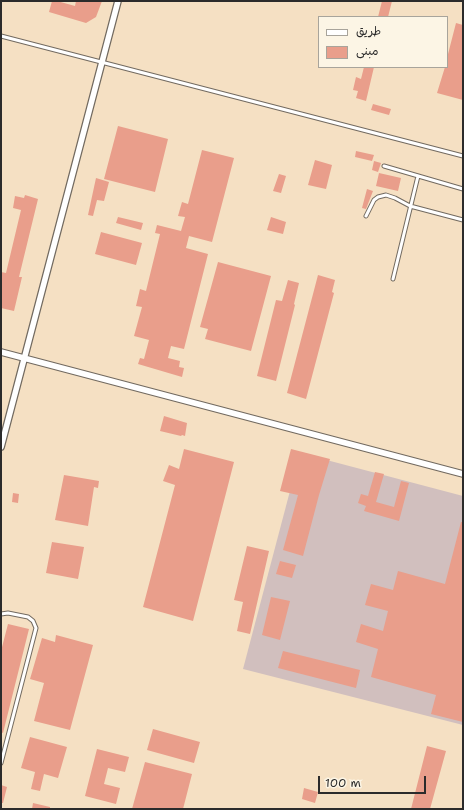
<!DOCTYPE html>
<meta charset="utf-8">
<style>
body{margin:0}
#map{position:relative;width:464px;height:810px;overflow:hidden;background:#f5e0c3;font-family:"Shantell Sans","Playpen Sans Arabic",sans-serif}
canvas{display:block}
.frame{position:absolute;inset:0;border:2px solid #2b2b2b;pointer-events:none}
.legend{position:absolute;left:318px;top:16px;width:130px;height:52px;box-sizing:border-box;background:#fcf5e5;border:1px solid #a8a49b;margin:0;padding:5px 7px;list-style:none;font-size:12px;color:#2b2b2b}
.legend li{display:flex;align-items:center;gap:8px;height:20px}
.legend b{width:20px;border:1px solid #a8a49b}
.scale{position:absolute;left:318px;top:776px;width:108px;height:18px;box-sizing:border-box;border:2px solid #2b2b2b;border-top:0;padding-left:5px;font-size:12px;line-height:14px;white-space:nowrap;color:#2b2b2b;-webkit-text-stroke:3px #fcf5e5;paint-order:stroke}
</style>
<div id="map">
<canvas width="464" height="810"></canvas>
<div class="frame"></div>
<ul class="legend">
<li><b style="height:5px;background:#fff"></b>طريق</li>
<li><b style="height:11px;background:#e99e8b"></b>مبنى</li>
</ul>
<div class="scale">100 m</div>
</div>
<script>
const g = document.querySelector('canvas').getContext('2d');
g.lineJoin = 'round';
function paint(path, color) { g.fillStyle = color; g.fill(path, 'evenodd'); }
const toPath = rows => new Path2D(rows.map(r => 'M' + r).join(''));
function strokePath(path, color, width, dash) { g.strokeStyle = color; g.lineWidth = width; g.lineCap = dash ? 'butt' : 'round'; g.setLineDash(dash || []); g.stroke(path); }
paint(toPath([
 [300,453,463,496,463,725,243,669]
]), '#d1bfbe');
paint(toPath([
 [52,1,57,1,75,6,76,1,102,1,96,17,86,23,49,12],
 [382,1,392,1,388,17,378,17],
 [456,23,463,25,463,100,437,93,445,67,447,67,447,58],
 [364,67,374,67,366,101,356,98,358,91,353,90,356,77,361,79],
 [373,104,391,109,389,115,371,110],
 [118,126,168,139,155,192,104,179],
 [202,150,234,158,212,242,189,236,186,248,208,254,184,349,171,346,168,358,180,361,179,367,184,368,182,377,138,364,140,358,144,359,149,340,134,336,142,307,136,306,140,289,146,291,160,234,155,233,157,225,181,231,185,217,178,216,182,202,188,204],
 [356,151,374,155,372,161,355,157],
 [315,160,332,165,326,189,308,185],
 [374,161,381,163,378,172,372,170],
 [379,173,401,178,398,191,376,186],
 [279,174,286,176,281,193,273,191],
 [96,178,109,182,104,201,97,200,93,216,88,215],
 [367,189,373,191,366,209,362,208],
 [25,195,38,199,19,277,22,277,14,311,1,308,1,272,6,273,21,210,13,208,15,196,24,198],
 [118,217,143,223,141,230,116,223],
 [271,217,286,222,283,234,267,230],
 [101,232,142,243,136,265,95,254],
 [218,262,271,276,251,351,205,339,208,329,200,327],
 [318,275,335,280,332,292,334,293,306,399,287,393],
 [288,280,299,283,294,304,295,305,276,381,257,376,276,300,282,301],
 [164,416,187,423,185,436,182,435,181,436,160,431],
 [184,449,234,462,193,621,143,607,175,485,163,481,169,465,179,469],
 [291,449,330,459,319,495,303,556,283,550,298,495,280,491],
 [375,472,384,474,376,502,394,507,401,481,409,483,399,521,364,511,366,506,358,503,361,494,368,496],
 [64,475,99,481,98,488,94,487,88,526,55,520],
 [13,493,19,494,18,503,12,502],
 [461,522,463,522,463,722,431,714,436,695,371,677,378,649,356,642,361,624,383,631,388,611,365,605,371,584,393,590,398,571,445,584],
 [52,542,84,547,78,579,46,573],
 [247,546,269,551,250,634,237,631,243,602,234,600],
 [280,561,296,565,292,578,276,574],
 [271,597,290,601,280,640,262,635],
 [8,624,29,629,3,733,1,732,1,651],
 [56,635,93,645,70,730,34,721,44,683,30,679,42,638,55,642],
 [283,651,360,670,356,688,278,668],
 [153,729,200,742,194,763,147,750],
 [30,737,67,747,58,778,44,774,40,791,31,789,35,772,21,768],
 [427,746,446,751,430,809,411,809],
 [97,749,129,757,125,772,108,768,104,784,120,788,116,804,85,796],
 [145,762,192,774,183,809,132,809],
 [1,785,7,787,3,803,1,803],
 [304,788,318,792,315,803,302,799],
 [33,803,50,807,50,809,32,809]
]), '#e99e8b');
const lane = toPath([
 [1,36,463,156],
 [384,166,463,189],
 [366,216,374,200,378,197,386,195,395,198,410,206,463,220],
 [393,279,418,176],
 [1,614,8,613,28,617,33,621,36,628,1,763]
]);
const street = toPath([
 [1,352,463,474],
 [1,447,118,1]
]);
strokePath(lane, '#726a60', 5);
strokePath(street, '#726a60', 8);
strokePath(lane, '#fff', 3);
strokePath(street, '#fff', 5.5);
</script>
